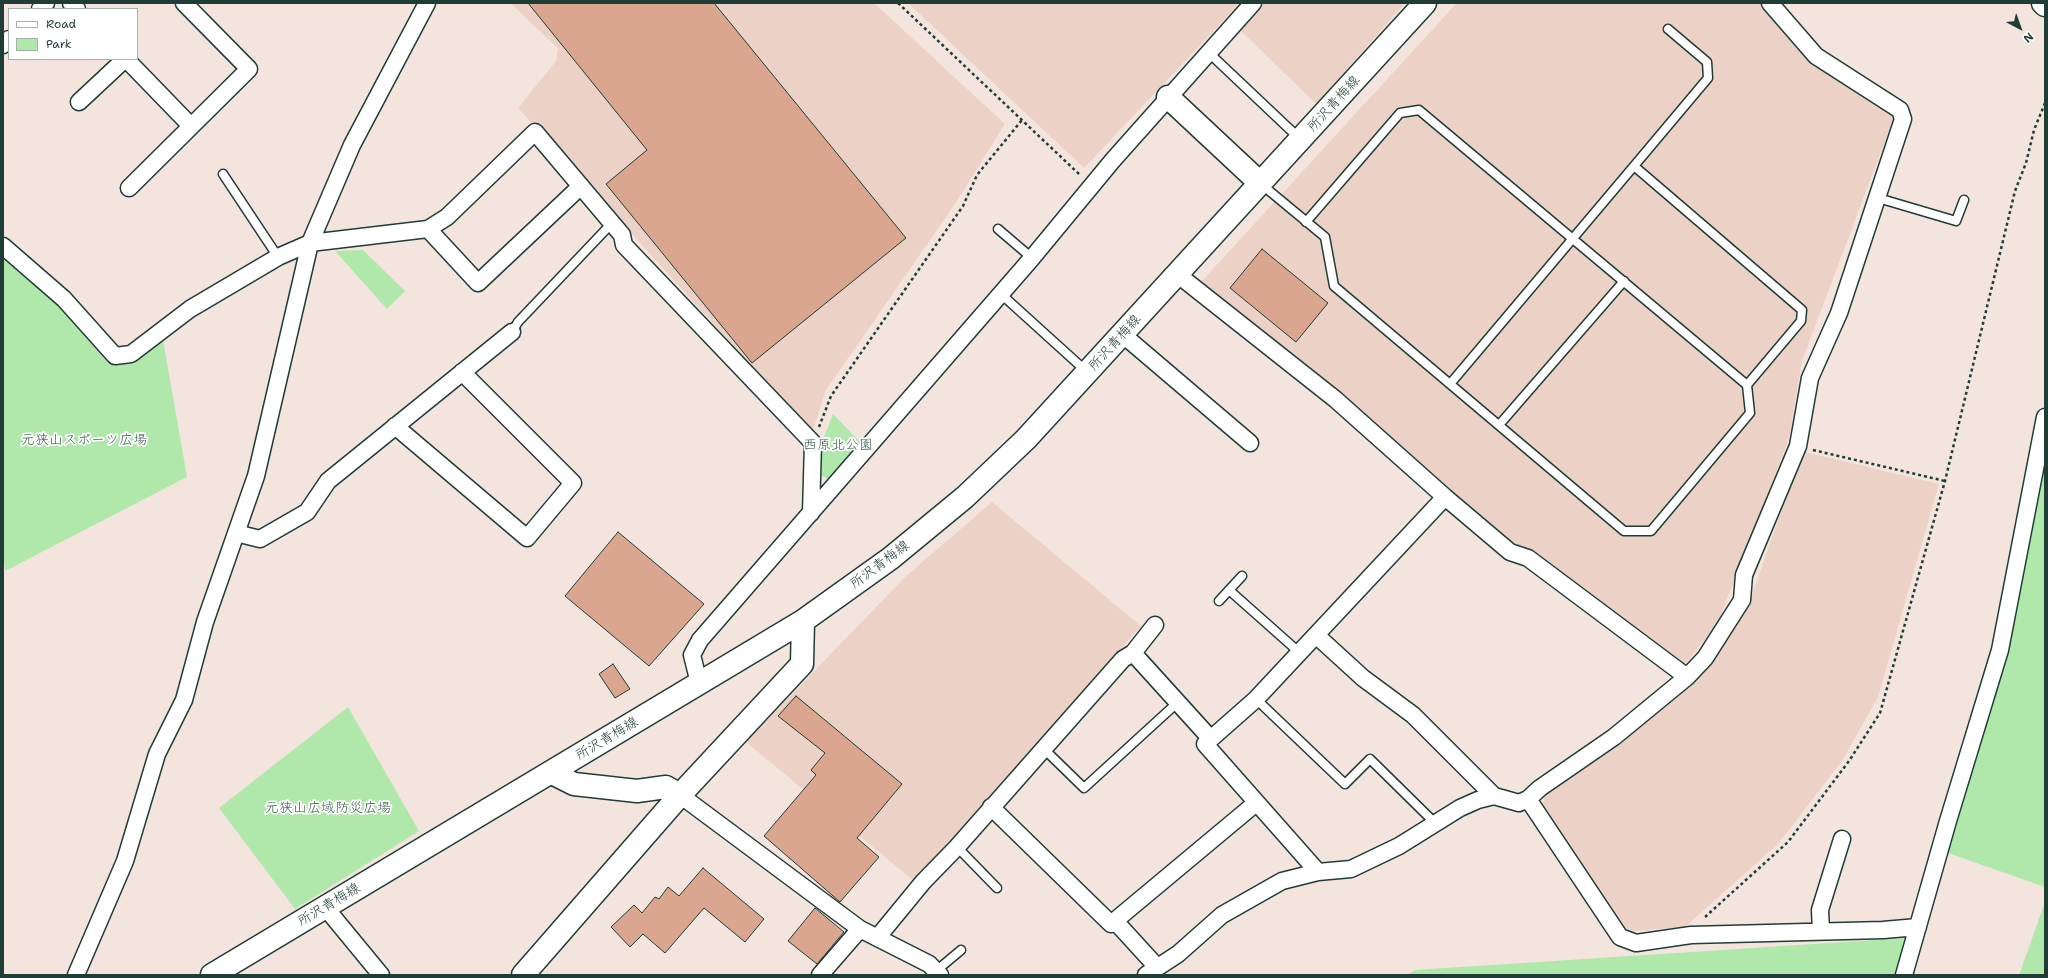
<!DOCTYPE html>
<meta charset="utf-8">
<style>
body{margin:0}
#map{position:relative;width:2048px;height:978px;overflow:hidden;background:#f4e4de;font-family:"Shantell Sans",sans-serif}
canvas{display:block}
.frame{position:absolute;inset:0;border:4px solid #1f3d34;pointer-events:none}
.legend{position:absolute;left:8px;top:8px;width:130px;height:52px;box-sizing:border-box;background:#fff;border:1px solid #a5b1ae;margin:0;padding:5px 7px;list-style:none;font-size:12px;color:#1f3d34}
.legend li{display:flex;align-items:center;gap:8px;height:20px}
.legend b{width:20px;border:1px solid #a5b1ae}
.north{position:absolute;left:2000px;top:8px;width:40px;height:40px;-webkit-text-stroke:3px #fff;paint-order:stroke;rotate:139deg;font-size:11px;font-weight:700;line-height:16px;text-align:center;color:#1f3d34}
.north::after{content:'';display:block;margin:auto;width:14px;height:18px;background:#1f3d34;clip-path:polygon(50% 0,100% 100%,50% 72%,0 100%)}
</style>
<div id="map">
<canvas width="2048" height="978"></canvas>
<div class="frame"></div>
<ul class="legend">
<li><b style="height:5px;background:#fff"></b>Road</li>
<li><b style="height:11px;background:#b0e8ab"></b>Park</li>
</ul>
<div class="north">N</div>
</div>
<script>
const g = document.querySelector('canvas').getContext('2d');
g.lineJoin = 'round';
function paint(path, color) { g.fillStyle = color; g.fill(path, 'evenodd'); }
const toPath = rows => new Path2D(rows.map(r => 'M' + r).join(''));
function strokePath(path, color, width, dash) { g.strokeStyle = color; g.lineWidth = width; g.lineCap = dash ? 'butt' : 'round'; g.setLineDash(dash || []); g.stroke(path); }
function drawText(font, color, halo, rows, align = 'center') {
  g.font = font + ' "Shantell Sans","Klee One",sans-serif'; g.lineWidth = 3.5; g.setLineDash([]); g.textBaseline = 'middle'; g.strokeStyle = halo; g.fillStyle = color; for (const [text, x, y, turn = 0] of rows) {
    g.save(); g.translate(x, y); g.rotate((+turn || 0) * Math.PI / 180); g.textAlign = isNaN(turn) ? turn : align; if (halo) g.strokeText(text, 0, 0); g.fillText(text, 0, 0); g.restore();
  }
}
paint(toPath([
 [510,3,874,3,1005,124,955,204,826,390,812,433,518,108,556,61,558,48],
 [908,3,1240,3,1084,168],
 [1264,3,1405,3,1316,104,1239,29],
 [1457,3,1761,3,1810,61,1894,117,1802,361,1789,438,1717,625,1684,665,1513,545,1201,282],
 [1804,452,1939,484,1878,697,1842,761,1778,844,1685,927,1634,931,1620,927,1542,808,1545,793,1691,683,1749,603,1800,458],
 [992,502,1141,626,914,881,746,742,905,577]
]), '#ecd1c7');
paint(toPath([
 [363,250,405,291,387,309,335,251],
 [3,258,58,306,110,365,134,364,163,340,187,477,5,571,3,548],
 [833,414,862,444,831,480,818,474,822,442],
 [2045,462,2045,887,1948,853,2009,651],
 [348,707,419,831,295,909,219,808],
 [2045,902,2045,975,2019,975],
 [1906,938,1895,975,1407,975,1415,970]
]), '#b0e8ab');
const building = toPath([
 [528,3,714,3,906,238,752,363,606,184,647,150,528,3],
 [1262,249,1328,303,1296,342,1230,288,1262,249],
 [618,532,704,604,649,666,565,596,618,532],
 [613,664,630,689,615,698,599,674,613,664],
 [796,696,902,784,857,838,879,857,840,902,764,836,816,775,811,770,825,753,778,716,796,696],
 [703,868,764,919,745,942,704,908,665,953,643,934,630,947,611,927,634,905,642,913,655,897,659,899,668,887,679,896,703,868],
 [815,908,844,932,817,964,788,941,815,908]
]);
paint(building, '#dba690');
strokePath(building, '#1f3d34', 1);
const lane = toPath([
 [1208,52,1300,139],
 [223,174,278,257],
 [1261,184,1325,237,1334,286,1624,531,1651,531,1750,413,1747,385,1801,321,1802,310,1634,166,1708,78,1707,62,1668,29],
 [1878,198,1956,221,1964,200],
 [1306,222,1400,113,1419,110,1747,385],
 [998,229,1032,258],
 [1001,294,1086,371],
 [512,332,518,322,612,223],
 [1450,384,1634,166],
 [1499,425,1624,281],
 [1229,590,1300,653],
 [1219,601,1242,576],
 [1256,699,1345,784,1370,759,1435,823],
 [1044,749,1084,788,1177,703],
 [957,847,997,888],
 [936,971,961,950]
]);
const street = toPath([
 [71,3,77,9],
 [40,9,46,3],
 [3,45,9,39],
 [126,59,191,126],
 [79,102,125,59],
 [129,188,249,69,184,3],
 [428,229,478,283,581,186],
 [3,246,64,299,115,356,131,354,190,309,278,257,310,243,428,229,447,217,535,132,622,235,624,245,813,443,811,513],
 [1177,274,1335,399,1445,497,1510,552,1528,558,1687,677],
 [1122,334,1250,443],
 [395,426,527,538,573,483,462,372],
 [236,533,260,539,307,512,328,481,512,332],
 [1317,636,1363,678,1413,715,1494,796,1519,803,1528,799,1540,788,1614,737,1687,677,1705,658,1742,600,1744,575,1798,446,1810,378,1839,313,1903,119,1900,110,1816,56,1770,3],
 [1133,653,1210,738],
 [699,683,692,655,700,640,1032,258,1113,160,1253,3],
 [680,795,860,929,929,964,940,975],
 [1528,799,1620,937,1636,943,1691,935,1883,930,1918,927],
 [991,807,1111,924,1256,803],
 [1318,872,1205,744,1256,699,1445,497],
 [325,907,381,975],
 [1115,921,1157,967],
 [1821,931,1820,910,1842,839],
 [877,938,923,882,957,847,1123,659,1133,653,1155,625],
 [76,975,125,861,157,754,184,700,205,622,256,476,310,243,352,145,427,3],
 [820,975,860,929],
 [1146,975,1178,954,1222,915,1282,881,1318,872,1351,869,1399,846,1460,808,1478,800,1494,796],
 [1904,975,1948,821,2000,650,2045,417]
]);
const secondary = toPath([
 [2043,3,2045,5],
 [1168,97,1260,183],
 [552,773,574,784,637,791,666,787,680,795],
 [212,975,803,621,891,558,965,497,1026,439,1425,3],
 [523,975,680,795,802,664,803,621]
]);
strokePath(lane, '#1f3d34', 11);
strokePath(street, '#1f3d34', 19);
strokePath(secondary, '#1f3d34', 25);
strokePath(toPath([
 [898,3,1079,174],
 [819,427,831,396,963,206,977,175,1022,120],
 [1813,450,1945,481],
 [1705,917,1788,842,1849,761,1880,713,1945,481,2015,191,2026,163,2034,130,2045,103]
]), '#1f3d34', 2.5, [3, 3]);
strokePath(lane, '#fff', 8);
strokePath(street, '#fff', 16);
strokePath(secondary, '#fff', 22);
drawText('14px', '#1f3d34', '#fff', [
 ["所沢青梅線",1334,104,-48],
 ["所沢青梅線",1115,343,-48],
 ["所沢青梅線",880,565,-37],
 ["所沢青梅線",607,739,-31],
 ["所沢青梅線",329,905,-31]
]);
drawText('14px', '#3c5f4c', '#fff', [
 ["元狭山スポーツ広場",84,440],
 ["西原北公園",838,445],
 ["元狭山広域防災広場",328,808]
]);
</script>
